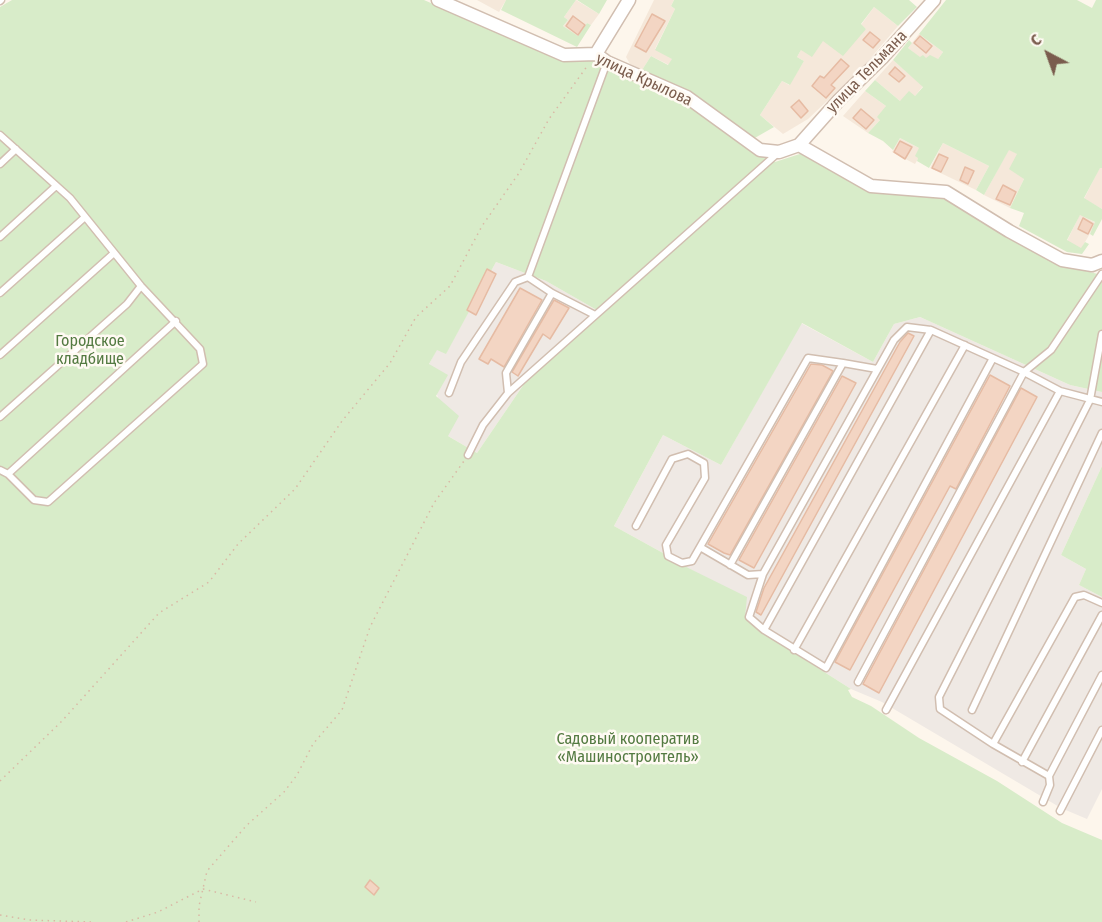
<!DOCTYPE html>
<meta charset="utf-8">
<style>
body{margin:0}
#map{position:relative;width:1102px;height:922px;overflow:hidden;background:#fdf6ec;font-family:"Fira Sans Condensed",sans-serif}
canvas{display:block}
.north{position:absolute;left:1018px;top:24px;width:60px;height:60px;-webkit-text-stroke:4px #fffaf3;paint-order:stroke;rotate:319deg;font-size:16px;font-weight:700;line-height:24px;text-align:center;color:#7a5c4d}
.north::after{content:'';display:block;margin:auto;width:21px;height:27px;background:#7a5c4d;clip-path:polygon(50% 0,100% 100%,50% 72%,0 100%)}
</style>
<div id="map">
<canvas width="1102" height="922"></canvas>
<div class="north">С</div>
</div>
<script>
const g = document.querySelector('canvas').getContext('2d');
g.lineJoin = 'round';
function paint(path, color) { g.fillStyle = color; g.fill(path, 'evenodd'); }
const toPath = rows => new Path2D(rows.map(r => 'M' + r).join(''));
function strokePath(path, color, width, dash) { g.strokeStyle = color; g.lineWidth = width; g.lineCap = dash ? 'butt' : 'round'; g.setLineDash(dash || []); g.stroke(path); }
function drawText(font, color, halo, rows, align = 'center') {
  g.font = font + ' "Fira Sans Condensed",sans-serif'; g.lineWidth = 5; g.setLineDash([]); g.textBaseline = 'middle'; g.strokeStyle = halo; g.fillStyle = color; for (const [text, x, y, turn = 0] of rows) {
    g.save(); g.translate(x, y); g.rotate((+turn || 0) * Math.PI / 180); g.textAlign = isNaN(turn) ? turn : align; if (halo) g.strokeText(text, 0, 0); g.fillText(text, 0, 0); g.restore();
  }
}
paint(toPath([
 [477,0,506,0,499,12],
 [576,0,599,14,591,25,587,23,578,37,563,26,568,20,564,17],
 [654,0,674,0,671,6,675,9,655,49,673,59,669,65,651,56,642,70,630,64,626,57],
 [874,7,898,26,863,67,808,119,783,134,760,115,782,81,789,85,804,61,797,57,801,50,823,41,866,29,861,25],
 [919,34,943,52,938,59,920,58,908,48],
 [893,60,923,86,915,96,900,101,875,80],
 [865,91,886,106,880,120,868,133,843,116],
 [900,138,919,148,919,157,915,164,892,152],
 [943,143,989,166,976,190,930,168],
 [1009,149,1018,154,1024,179,1010,208,984,195],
 [1100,167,1102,168,1102,209,1084,199],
 [1080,214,1096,223,1081,249,1067,241]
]), '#f5e8da');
paint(toPath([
 [496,262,546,281,602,313,524,384,477,453,448,436,429,364,437,349,446,353],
 [920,317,1070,385,1102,392,1102,466,1061,555,1086,569,1079,585,1102,597,1102,789,1087,819,1061,808,882,702,851,689,763,633,745,617,663,553,614,526,663,435,721,465,801,323,873,362,894,324]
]), '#efe9e4');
paint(toPath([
 [12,0,424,0,562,61,597,61,612,72,687,104,759,155,775,162,806,152,871,191,945,197,1061,265,1102,275,1102,392,1070,385,920,317,894,324,873,362,802,323,721,465,663,435,614,526,663,553,666,557,747,597,745,617,763,633,851,689,848,690,852,697,871,706,919,738,997,781,1062,823,1102,840,1102,922,0,922,0,7],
 [496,262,546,281,602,313,524,384,477,453,448,436,459,416,436,396,448,375,429,364,437,350,446,354],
 [506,0,576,0,564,17,568,20,563,26,578,36,587,23,591,25,577,47,501,10],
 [577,0,607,0,599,14],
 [674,0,909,0,917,7,898,26,874,7,861,24,866,29,843,56,823,41,812,57,801,50,797,57,804,61,790,85,782,81,760,115,774,127,753,139,678,88,642,70,651,56,668,65,672,59,655,50,675,9,671,6],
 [946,0,1077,0,1092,8,1096,0,1102,0,1102,168,1100,168,1084,198,1102,209,1102,219,1093,236,1090,234,1095,222,1080,215,1067,240,1081,248,1085,242,1089,244,1082,254,1067,252,1019,226,1024,213,1010,208,1024,179,1009,169,1017,154,1009,150,984,195,976,190,989,166,943,143,929,168,917,161,918,158,915,156,919,148,900,138,893,150,883,141,868,133,880,120,877,117,886,106,865,91,875,80,900,101,909,91,915,96,923,87,893,60,909,40,912,43,908,48,920,57,923,55,926,58,930,55,938,59,943,52,919,34],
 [1102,466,1102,597,1079,585,1086,569,1061,555]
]), '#d8ecc9');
const building = toPath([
 [652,14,665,21,646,52,635,46,652,14],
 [573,16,585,25,578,35,566,26,573,16],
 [870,32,880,40,873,48,863,40,870,32],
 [920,36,932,46,926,53,914,43,920,36],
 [841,59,849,66,831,85,835,88,826,98,812,86,820,76,824,78,841,59],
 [895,67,905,76,899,82,889,74,895,67],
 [799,100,808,111,801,118,791,107,799,100],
 [861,109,874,120,866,129,853,118,861,109],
 [900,141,912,147,905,159,894,152,900,141],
 [939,154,948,158,941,172,932,168,939,154],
 [965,167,974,171,968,184,960,180,965,167],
 [1003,185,1016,192,1010,205,996,199,1003,185],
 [1083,218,1093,224,1088,234,1078,229,1083,218],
 [487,269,496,274,476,315,467,310,487,269],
 [520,288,542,300,504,367,491,359,488,364,479,359,520,288],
 [554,300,569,308,550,339,543,334,518,376,512,372,554,300],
 [908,333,914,336,761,615,756,612,764,588,900,342,908,333],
 [811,364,822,365,833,371,730,555,724,553,708,544,811,364],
 [990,375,1010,386,956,489,950,486,850,670,835,662,990,375],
 [842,376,856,383,754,568,739,560,842,376],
 [1021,388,1037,397,879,693,863,684,1021,388],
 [370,880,379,888,374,895,365,887,370,880]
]);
paint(building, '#f3d5c3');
strokePath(building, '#e6bba3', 1.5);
const lane = toPath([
 [0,1,1,0],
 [0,135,70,198,141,286,200,349,203,364,48,502,34,500,8,474,0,470],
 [0,164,16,149],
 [0,237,56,186],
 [528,277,607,62],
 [0,293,85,217],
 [0,355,114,253],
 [449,393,461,362,515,282,528,277,552,293,595,315],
 [508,393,506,373,552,293],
 [0,417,127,304,141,286],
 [468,455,483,425,508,393,779,152],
 [8,474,176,321],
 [636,526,672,459,688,454,704,463,705,478,666,545,668,556,682,563,692,561,700,547,748,575,763,574,894,340,907,327,931,330,1024,372,1051,350,1102,274],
 [700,547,808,358,843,363],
 [730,565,843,363,877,369],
 [763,574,749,617,764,630,826,668,993,358],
 [764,630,931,330],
 [794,650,965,345],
 [858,682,1024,372,1060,391,1102,402],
 [886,710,1060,391],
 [972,710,1102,433],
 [993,744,1075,597,1084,595,1102,603],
 [1022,762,1102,615],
 [1049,776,1102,675],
 [1043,802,1050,785,1049,776,993,744,940,709,939,697,1090,400,1102,334],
 [1060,811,1102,730]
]);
const street = toPath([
 [438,0,564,55,596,54,607,62,687,97,760,150,779,152,799,145,871,186,946,192,1009,231,1062,260,1092,265,1102,261],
 [596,54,629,0],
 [799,145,839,100,882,58,934,0]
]);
strokePath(lane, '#d1beb0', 9);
strokePath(street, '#d1beb0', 15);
strokePath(toPath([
 [0,781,62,721,159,613,209,582,238,544,295,489,342,421,390,363,416,317,450,286,482,226,519,173,549,119,588,65],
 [0,915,29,920,93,922],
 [126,922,158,912,203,889,256,902],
 [199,922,199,906,207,871,246,826,284,792,297,775,313,744,342,710,370,627,434,503,464,461]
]), '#d9b8a5', 1.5, [1.5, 4.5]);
strokePath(lane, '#fff', 6);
strokePath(street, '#fff', 12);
drawText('16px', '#7a5c4d', '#fffaf3', [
 ["улица Тельмана",867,72,-46],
 ["улица Крылова",644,80,25]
]);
drawText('16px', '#537a41', '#fffaf3', [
 ["Городское",90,342],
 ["кладбище",90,360],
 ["Садовый кооператив",628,740],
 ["«Машиностроитель»",628,758]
]);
</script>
